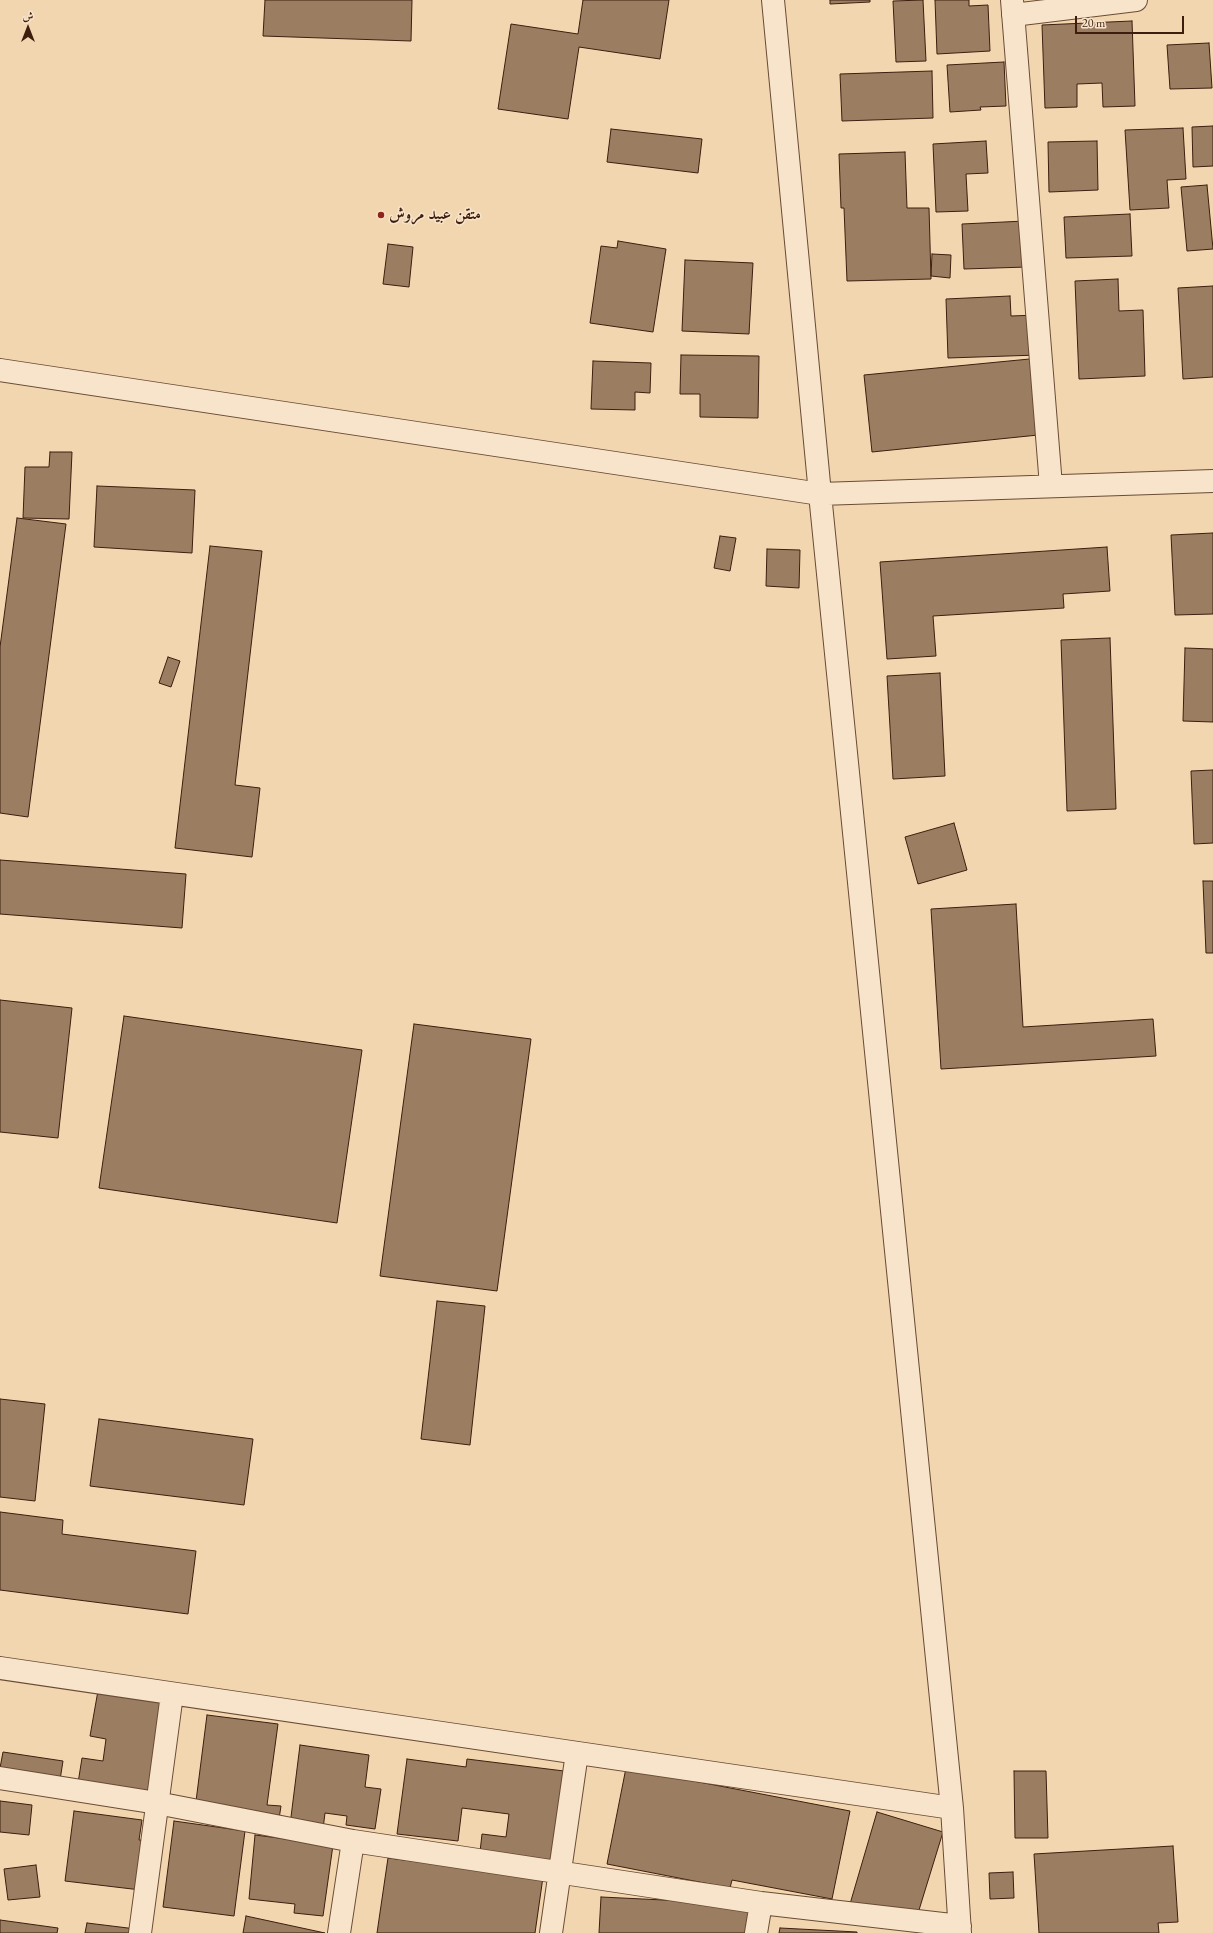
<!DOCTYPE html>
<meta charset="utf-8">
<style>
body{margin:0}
#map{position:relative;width:1213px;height:1933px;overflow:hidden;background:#f2d6af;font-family:"EB Garamond",Amiri,serif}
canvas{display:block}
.north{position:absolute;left:8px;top:8px;width:40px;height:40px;-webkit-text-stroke:3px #f7e4cb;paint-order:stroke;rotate:0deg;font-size:11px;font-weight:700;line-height:16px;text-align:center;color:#3d1e0e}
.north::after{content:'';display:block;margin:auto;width:14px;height:18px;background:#3d1e0e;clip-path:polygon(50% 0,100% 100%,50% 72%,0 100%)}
.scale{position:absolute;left:1075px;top:16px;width:109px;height:18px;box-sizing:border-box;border:2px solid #3d1e0e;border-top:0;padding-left:5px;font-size:12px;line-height:14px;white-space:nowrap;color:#3d1e0e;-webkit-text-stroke:3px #f7e4cb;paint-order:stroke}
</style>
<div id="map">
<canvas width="1213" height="1933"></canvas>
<div class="north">ش</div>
<div class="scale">20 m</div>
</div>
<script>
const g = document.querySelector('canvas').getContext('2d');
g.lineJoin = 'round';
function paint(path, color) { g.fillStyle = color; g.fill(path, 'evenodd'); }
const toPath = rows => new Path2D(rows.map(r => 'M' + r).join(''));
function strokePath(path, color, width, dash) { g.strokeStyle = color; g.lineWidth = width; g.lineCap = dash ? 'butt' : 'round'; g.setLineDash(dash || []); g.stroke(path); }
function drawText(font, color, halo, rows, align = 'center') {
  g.font = font + ' "EB Garamond",Amiri,serif'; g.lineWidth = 3; g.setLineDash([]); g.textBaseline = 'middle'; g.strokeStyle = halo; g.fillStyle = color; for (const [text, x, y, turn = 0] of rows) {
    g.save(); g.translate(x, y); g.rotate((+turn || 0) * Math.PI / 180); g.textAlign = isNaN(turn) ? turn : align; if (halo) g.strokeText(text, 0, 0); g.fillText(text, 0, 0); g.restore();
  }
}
const building = toPath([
 [265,0,412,0,411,41,263,36,265,0],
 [583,0,669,0,660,59,579,47,568,119,498,109,511,24,578,34,583,0],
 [830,0,870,0,870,2,830,4,830,0],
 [923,0,926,61,896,62,893,1,923,0],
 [935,0,969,0,969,6,988,5,990,51,937,54,935,0],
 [1132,21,1135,106,1103,107,1102,83,1077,84,1077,107,1045,108,1042,25,1132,21],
 [1209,43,1212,88,1170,89,1167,45,1209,43],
 [1004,62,1006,106,980,107,981,110,950,112,947,65,1004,62],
 [932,71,933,118,842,121,840,74,932,71],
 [1213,126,1213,166,1193,167,1192,127,1213,126],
 [1183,128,1186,179,1167,180,1169,208,1130,210,1125,130,1183,128],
 [611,129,702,139,698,173,607,162,611,129],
 [986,141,988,173,966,174,968,211,936,212,933,144,986,141],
 [1097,141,1098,190,1049,192,1048,142,1097,141],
 [905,152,907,208,929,208,931,279,847,281,844,208,841,208,839,154,905,152],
 [1207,185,1213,249,1187,251,1181,187,1207,185],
 [1130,214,1132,256,1066,258,1064,217,1130,214],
 [1025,221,1027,267,964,269,962,224,1025,221],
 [618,241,666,249,653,332,590,323,601,246,617,248,618,241],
 [388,244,413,247,409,287,383,284,388,244],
 [932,254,951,255,950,278,931,276,932,254],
 [685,260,753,263,749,334,682,331,685,260],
 [1118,279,1119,311,1143,310,1145,376,1079,379,1075,281,1118,279],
 [1213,286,1213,377,1183,379,1178,288,1213,286],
 [1010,296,1011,316,1037,315,1038,355,948,358,946,299,1010,296],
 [681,355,759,356,758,418,700,417,700,394,680,394,681,355],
 [1040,358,1048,434,872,452,864,375,1040,358],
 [593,361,651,363,650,393,635,392,635,410,591,409,593,361],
 [50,452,72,452,69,519,23,518,25,467,49,467,50,452],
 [97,486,195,490,192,553,94,547,97,486],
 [17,518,66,524,28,817,0,813,0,647,17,518],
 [1213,533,1213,614,1175,615,1171,535,1213,533],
 [720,536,736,538,730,571,714,568,720,536],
 [210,546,262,551,235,785,260,788,252,857,175,848,210,546],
 [1107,547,1110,591,1063,594,1064,608,933,616,936,656,887,659,880,562,1107,547],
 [767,549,800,550,799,588,766,586,767,549],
 [1110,638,1116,809,1067,811,1061,640,1110,638],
 [1185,648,1213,649,1213,722,1183,721,1185,648],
 [168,657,180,661,171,687,159,683,168,657],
 [940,673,945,776,893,779,887,676,940,673],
 [1213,770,1213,843,1194,844,1191,771,1213,770],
 [954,823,967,870,918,884,905,837,954,823],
 [0,860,186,874,182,928,0,914,0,860],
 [1203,881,1213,881,1213,953,1206,953,1203,881],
 [1016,904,1023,1027,1153,1019,1156,1056,941,1069,931,909,1016,904],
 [0,1000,72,1008,58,1138,0,1132,0,1000],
 [124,1016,362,1050,337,1223,99,1188,124,1016],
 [414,1024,531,1039,497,1291,380,1276,414,1024],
 [437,1301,485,1306,470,1445,421,1439,437,1301],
 [0,1399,45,1404,35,1501,0,1497,0,1399],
 [99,1419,253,1439,244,1505,90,1486,99,1419],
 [0,1512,63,1520,62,1534,196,1551,188,1614,0,1590,0,1512],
 [99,1685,169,1697,151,1809,0,1768,3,1752,63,1761,60,1780,78,1783,82,1758,103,1761,106,1739,90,1736,99,1685],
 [207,1715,278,1724,267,1805,281,1806,279,1819,195,1809,207,1715],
 [300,1745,369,1755,365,1787,381,1789,375,1829,346,1825,347,1816,325,1813,323,1829,290,1825,300,1745],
 [407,1759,466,1767,467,1759,564,1771,553,1861,480,1852,482,1834,506,1837,509,1814,462,1808,458,1841,397,1834,407,1759],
 [626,1768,850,1811,832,1899,732,1880,730,1888,607,1864,626,1768],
 [1014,1771,1046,1771,1048,1838,1015,1838,1014,1771],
 [0,1801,32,1805,29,1835,0,1832,0,1801],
 [74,1811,142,1820,139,1840,155,1841,149,1891,65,1881,74,1811],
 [877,1812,943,1832,915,1923,850,1904,877,1812],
 [174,1821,245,1831,234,1916,163,1907,174,1821],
 [255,1835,333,1845,323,1916,294,1913,295,1904,249,1899,255,1835],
 [1173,1846,1178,1922,1158,1923,1159,1933,1039,1933,1034,1854,1173,1846],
 [388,1858,543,1877,535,1933,377,1933,388,1858],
 [36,1865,40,1897,8,1900,4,1869,36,1865],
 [1013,1872,1014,1898,990,1899,989,1873,1013,1872],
 [601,1897,767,1905,765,1933,599,1933,601,1897],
 [246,1916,325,1933,243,1933,246,1916],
 [0,1920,58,1928,57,1933,0,1933,0,1920],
 [87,1923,136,1929,136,1933,85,1933,87,1923],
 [780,1928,857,1932,857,1933,779,1933,780,1928]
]);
paint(building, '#9b7e62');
strokePath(building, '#3d1e0e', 1);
const minor = toPath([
 [773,0,820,494,952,1808,960,1933],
 [1012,0,1051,486],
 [1013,15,1136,0],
 [0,370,820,494,1213,481],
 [0,1668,952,1808],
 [0,1778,157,1803,353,1841,761,1903,960,1926],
 [140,1933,172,1694],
 [339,1933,353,1841],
 [551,1933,577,1753],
 [756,1933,761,1903]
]);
strokePath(minor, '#6a4c36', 24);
strokePath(minor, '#f7e4cb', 22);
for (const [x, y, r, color] of [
 [381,215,4,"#8f2418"]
]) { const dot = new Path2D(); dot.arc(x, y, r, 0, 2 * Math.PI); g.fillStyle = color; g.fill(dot); strokePath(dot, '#f7e4cb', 1.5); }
drawText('bold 16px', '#3d1e0e', '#f7e4cb', [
 ["متقن عبيد مروش",389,215]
], 'left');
</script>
